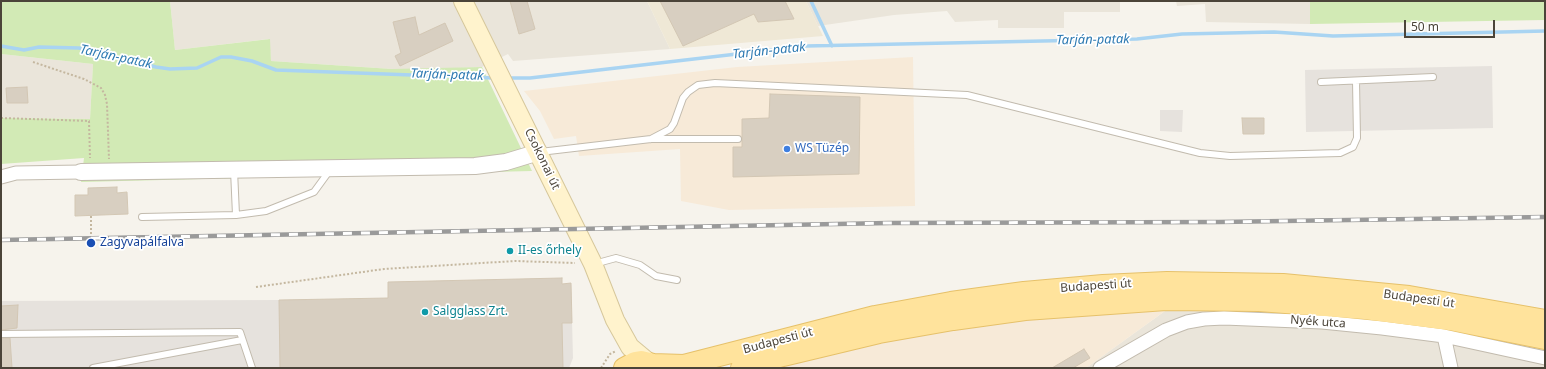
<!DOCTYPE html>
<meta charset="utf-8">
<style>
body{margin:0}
#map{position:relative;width:1546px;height:369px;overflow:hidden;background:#f6f3ec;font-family:"Noto Sans",sans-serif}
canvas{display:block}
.frame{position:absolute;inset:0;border:2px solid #4b4439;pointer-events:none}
.scale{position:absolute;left:1404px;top:20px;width:91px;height:18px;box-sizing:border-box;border:2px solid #4b4439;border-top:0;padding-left:5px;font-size:12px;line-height:14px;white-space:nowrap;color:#4b4439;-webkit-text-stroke:3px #fff;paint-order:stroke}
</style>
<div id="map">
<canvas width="1546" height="369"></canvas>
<div class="frame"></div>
<div class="scale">50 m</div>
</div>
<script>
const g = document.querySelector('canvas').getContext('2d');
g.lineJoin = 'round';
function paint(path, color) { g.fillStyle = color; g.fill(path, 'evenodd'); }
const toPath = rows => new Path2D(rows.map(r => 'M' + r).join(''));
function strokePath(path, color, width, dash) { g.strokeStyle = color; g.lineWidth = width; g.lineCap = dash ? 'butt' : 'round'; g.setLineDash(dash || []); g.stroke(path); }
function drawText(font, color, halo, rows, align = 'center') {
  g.font = font + ' "Noto Sans",sans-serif'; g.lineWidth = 3.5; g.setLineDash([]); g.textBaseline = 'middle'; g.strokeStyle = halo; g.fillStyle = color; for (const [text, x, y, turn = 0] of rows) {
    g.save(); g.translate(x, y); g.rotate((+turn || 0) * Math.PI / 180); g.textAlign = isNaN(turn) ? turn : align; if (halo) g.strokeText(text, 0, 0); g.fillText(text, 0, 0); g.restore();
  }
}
paint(toPath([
 [170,1,647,1,670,49,513,61,508,54,482,67,429,69,392,69,271,61,269,39,175,50],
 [806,1,1120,1,1120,12,1064,12,1064,28,998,28,998,20,955,22,947,11,894,15,818,26],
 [1176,1,1310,1,1310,24,1206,22,1205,4,1177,6],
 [1,54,93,64,90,119,1,118],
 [1258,309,1367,318,1448,327,1545,348,1545,368,1086,368,1165,311]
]), '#eae5da');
paint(toPath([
 [913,57,915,206,729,210,681,201,680,149,579,156,576,136,554,139,540,111,524,91,737,67],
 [1165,311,1086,368,776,368,881,342,968,327,1031,318]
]), '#f7ead8');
paint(toPath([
 [1492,66,1493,128,1306,132,1305,70],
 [1160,110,1183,110,1182,132,1160,131],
 [562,278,562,284,571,283,573,358,569,368,1,368,1,301,279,300,388,298,388,282]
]), '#e6e2dd');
paint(toPath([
 [647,1,806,1,823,36,670,49]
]), '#efe8d6');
paint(toPath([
 [1,1,170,1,175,50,270,39,271,61,392,69,482,67,532,171,81,182,84,158,1,164,1,118,90,119,93,64,1,54],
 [1310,1,1545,1,1545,20,1310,24]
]), '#d2eab5');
strokePath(toPath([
 [811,1,832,46],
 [1,46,24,50,39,47,79,48,156,67,170,69,197,68,221,57,231,57,252,61,276,70,494,78],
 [507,78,530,78,806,46,1137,39,1182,34,1274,32,1333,36,1545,31]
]), '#a9d4f2', 3.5);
const building = toPath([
 [510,1,527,1,535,29,519,34,510,1],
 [660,1,785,1,794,19,758,22,754,14,683,46,660,1],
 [415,17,419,35,445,23,453,41,400,66,395,56,401,53,393,22,415,17],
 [27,87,28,103,7,103,6,88,27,87],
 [770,94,860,97,859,174,733,177,733,147,742,147,742,119,769,118,770,94],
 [1242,118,1264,118,1264,134,1243,134,1242,118],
 [117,187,117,193,127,192,128,214,75,216,75,195,88,195,88,188,117,187],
 [562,278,562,284,571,283,572,323,562,323,563,368,280,368,279,300,388,298,388,282,562,278],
 [18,305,17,328,1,330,1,306,18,305],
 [1,338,10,338,12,368,1,368,1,338],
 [1084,349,1090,358,1073,368,1052,368,1084,349]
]);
paint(building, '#d8cfc1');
strokePath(building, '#d3c7b4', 1);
const service = toPath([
 [1321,82,1433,77],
 [651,139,670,129,674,123,683,98,688,92,698,85,715,83,967,95,1200,153,1230,156,1340,153,1353,147,1357,138,1356,81],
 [540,152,651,139,738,139],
 [234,170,236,215,266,211,314,192,330,170],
 [142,217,236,215],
 [594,264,616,258,640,265,656,276,677,280],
 [1,334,240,332,252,368],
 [93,368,242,340]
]);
const minor = toPath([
 [1,177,16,173,81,172],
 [1444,336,1451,368],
 [1100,368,1166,330,1187,322,1204,319,1224,318,1322,322,1382,328,1444,336,1545,358]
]);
const tertiary = toPath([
 [81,172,475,166,506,162,539,152]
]);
const secondary = toPath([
 [463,1,593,264,615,320,630,347,648,362]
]);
const primary = toPath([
 [653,364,684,365,875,316,951,302,1024,292,1103,285,1167,282,1283,284,1409,296,1545,320],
 [624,368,635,362,641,361,653,364,658,368],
 [741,368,783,356,879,333,953,320,1025,310,1166,300,1259,301,1365,309,1450,320,1545,339]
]);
strokePath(service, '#c2bbae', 8);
strokePath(minor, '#c2bbae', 15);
strokePath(tertiary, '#c2bbae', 18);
strokePath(secondary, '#d6c79b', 20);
strokePath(primary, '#e6c16a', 22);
strokePath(toPath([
 [33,62,84,79,101,88,105,95,107,104,109,159],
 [1,118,89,121,90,158],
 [91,216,91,234],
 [256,287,384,269,515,261,575,263],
 [601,368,610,354,616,351]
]), '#c4b79f', 2, [2, 2]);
strokePath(service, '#fff', 6);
strokePath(minor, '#fff', 13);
strokePath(tertiary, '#fff', 16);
strokePath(secondary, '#fff3cd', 18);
strokePath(primary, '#ffe39c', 20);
const rail = toPath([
 [1,240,889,223,1219,222,1545,217]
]);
strokePath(rail, '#9a9a9a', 4.5);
strokePath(rail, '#fff', 3, [9]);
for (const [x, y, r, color] of [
 [787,149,4,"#3f7fe0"],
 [91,243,5,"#1a4fb4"],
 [510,251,4,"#0f9aa8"],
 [425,312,4,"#0f9aa8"]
]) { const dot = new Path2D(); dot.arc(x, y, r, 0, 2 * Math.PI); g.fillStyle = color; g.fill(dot); strokePath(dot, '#fff', 1.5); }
drawText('12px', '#366cbe', '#fff', [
 ["WS Tüzép",795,149]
], 'left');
drawText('12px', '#4b4439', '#fff', [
 ["Csokonai út",542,159,64],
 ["Budapesti út",1096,286,-4],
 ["Budapesti út",1419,299,8],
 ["Nyék utca",1318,322,4],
 ["Budapesti út",778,341,-15]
]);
drawText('12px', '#164399', '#fff', [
 ["Zagyvapálfalva",100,243]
], 'left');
drawText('12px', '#0d838f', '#fff', [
 ["II-es őrhely",518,251],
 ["Salgglass Zrt.",433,312]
], 'left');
drawText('italic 13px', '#2e7ab2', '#fff', [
 ["Tarján-patak",1093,40,-1],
 ["Tarján-patak",769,51,-6],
 ["Tarján-patak",116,57,12],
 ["Tarján-patak",447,75,2]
]);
</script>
